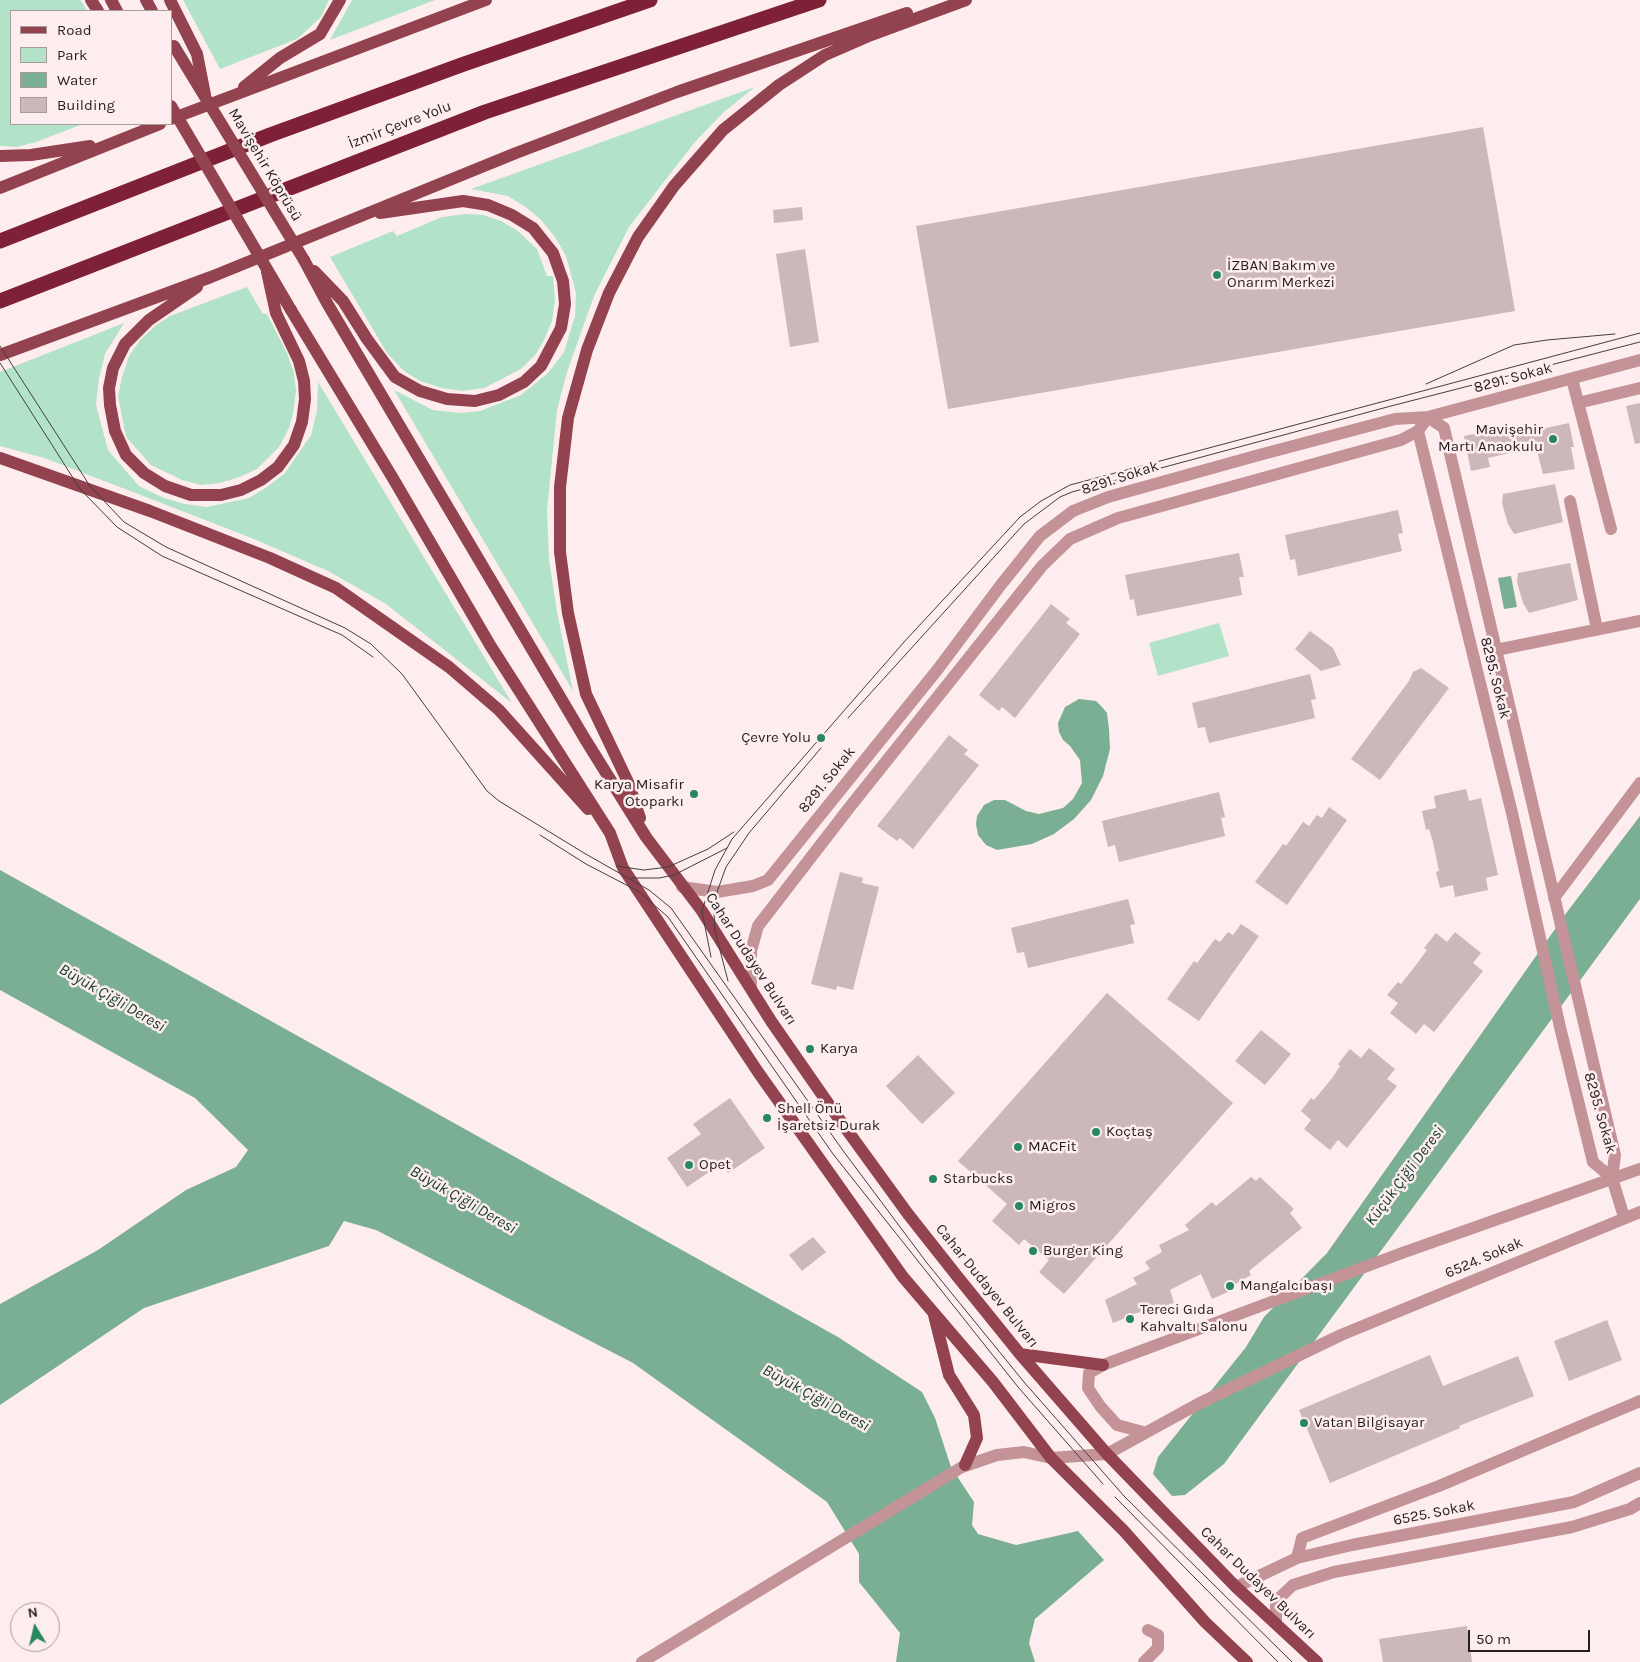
<!DOCTYPE html>
<meta charset="utf-8">
<style>
body{margin:0}
#map{position:relative;width:1640px;height:1662px;overflow:hidden;background:#feedee;font-family:Karla,sans-serif}
canvas{display:block}
.legend{position:absolute;left:10px;top:10px;width:162px;height:115px;box-sizing:border-box;background:#feedee;border:1px solid #a89b9b;margin:0;padding:6px 9px;list-style:none;font-size:15px;color:#261f1f}
.legend li{display:flex;align-items:center;gap:10px;height:25px}
.legend b{width:25px;border:1px solid #a89b9b}
.north{position:absolute;left:10px;top:1602px;width:50px;height:50px;box-sizing:border-box;background:#feedee;border:1px solid #a89b9b;border-radius:50%;rotate:351deg;font-size:14px;font-weight:700;line-height:20px;text-align:center;color:#261f1f}
.north::after{content:'';display:block;margin:auto;width:18px;height:22px;background:#27875f;clip-path:polygon(50% 0,100% 100%,50% 72%,0 100%)}
.scale{position:absolute;left:1468px;top:1630px;width:122px;height:22px;box-sizing:border-box;border:2px solid #261f1f;border-top:0;padding-left:6px;font-size:15px;line-height:18px;white-space:nowrap;color:#261f1f;-webkit-text-stroke:4px #feedee;paint-order:stroke}
</style>
<div id="map">
<canvas width="1640" height="1662"></canvas>
<ul class="legend">
<li><b style="height:6px;background:#934250"></b>Road</li>
<li><b style="height:14px;background:#b2e3c9"></b>Park</li>
<li><b style="height:14px;background:#7baf94"></b>Water</li>
<li><b style="height:14px;background:#ccb7b9"></b>Building</li>
</ul>
<div class="north">N</div>
<div class="scale">50 m</div>
</div>
<script>
const g = document.querySelector('canvas').getContext('2d');
g.lineJoin = 'round';
function paint(path, color) { g.fillStyle = color; g.fill(path, 'evenodd'); }
const toPath = rows => new Path2D(rows.map(r => 'M' + r).join(''));
function strokePath(path, color, width, dash) { g.strokeStyle = color; g.lineWidth = width; g.lineCap = dash ? 'butt' : 'round'; g.setLineDash(dash || []); g.stroke(path); }
function drawText(font, color, halo, rows, align = 'center') {
  g.font = font + ' Karla,sans-serif'; g.lineWidth = 5; g.setLineDash([]); g.textBaseline = 'middle'; g.strokeStyle = halo; g.fillStyle = color; for (const [text, x, y, turn = 0] of rows) {
    g.save(); g.translate(x, y); g.rotate((+turn || 0) * Math.PI / 180); g.textAlign = isNaN(turn) ? turn : align; if (halo) g.strokeText(text, 0, 0); g.fillText(text, 0, 0); g.restore();
  }
}
paint(toPath([
 [0,0,80,0,84,5,87,11,11,11,11,124,83,124,36,142,17,147,0,146],
 [183,0,329,0,321,17,297,39,220,69],
 [352,0,435,0,330,40],
 [755,87,724,112,694,143,629,227,594,296,567,372,557,410,547,510,549,560,557,612,573,691,394,390,433,410,461,413,480,411,521,395,548,373,564,352,575,316,576,293,566,256,555,237,540,219,527,208,508,196,471,189],
 [466,214,483,215,501,221,518,231,537,249,547,276,553,276,555,300,552,321,545,338,536,354,521,369,484,388,462,391,442,388,420,381,404,371,387,353,330,257,393,231,397,236,442,217],
 [247,287,263,314,267,314,287,353,294,373,296,391,293,414,289,428,279,447,257,469,240,477,220,483,201,485,182,480,151,465,126,437,118,396,122,377,129,356,140,340,155,326,170,316],
 [124,323,105,354,99,378,96,405,108,450,139,486,164,498,185,504,207,507,249,498,267,487,285,473,311,435,317,411,318,382,512,703,386,604,328,571,249,537,125,489,44,458,0,446,0,372],
 [1219,623,1229,656,1158,676,1149,643]
]), '#b2e3c9');
paint(toPath([
 [1511,576,1517,607,1504,609,1498,578],
 [1079,699,1096,701,1102,707,1107,713,1109,729,1110,749,1103,776,1091,800,1074,819,1054,834,1032,844,997,850,986,845,978,835,976,824,977,816,984,805,994,800,1005,800,1026,811,1039,814,1063,808,1073,799,1082,783,1080,760,1070,746,1063,740,1059,732,1058,723,1065,707],
 [1640,816,1640,899,1224,1464,1185,1495,1172,1496,1153,1474,1158,1457,1246,1347,1264,1317,1327,1253,1567,912],
 [0,870,838,1337,922,1392,935,1418,951,1467,974,1502,972,1525,978,1534,1016,1545,1078,1531,1104,1560,1035,1619,1029,1643,1035,1662,896,1662,900,1633,859,1582,859,1554,827,1502,633,1363,376,1230,344,1221,329,1246,144,1308,0,1405,0,1304,98,1250,186,1190,236,1167,248,1150,195,1098,0,990]
]), '#7baf94');
paint(toPath([
 [1483,127,1515,311,948,409,916,226],
 [802,207,803,220,774,223,773,210],
 [805,249,819,342,790,347,776,254],
 [1640,403,1640,443,1635,444,1626,406],
 [1569,423,1574,447,1571,447,1575,469,1543,474,1536,447,1488,458,1490,467,1471,471,1464,436,1521,425,1523,433],
 [1555,484,1563,522,1514,534,1508,524,1502,503,1503,494],
 [1398,510,1403,533,1398,534,1402,551,1298,576,1295,559,1290,560,1285,535],
 [1239,553,1244,577,1239,577,1242,595,1137,616,1134,599,1130,600,1125,575],
 [1570,563,1578,600,1529,613,1523,603,1517,582,1518,573],
 [1051,604,1070,619,1066,623,1080,634,1015,718,1002,707,999,711,979,695],
 [1310,631,1333,648,1341,665,1321,671,1295,649],
 [1421,668,1449,688,1380,780,1351,759,1409,681,1413,672],
 [1310,674,1316,699,1311,700,1315,718,1209,743,1205,727,1198,728,1192,703],
 [949,735,968,750,964,754,979,765,913,849,900,838,897,841,877,826],
 [1466,789,1469,801,1481,798,1498,875,1486,878,1488,890,1455,897,1453,885,1440,888,1436,872,1439,871,1433,842,1429,829,1426,830,1422,811,1436,808,1434,796],
 [1219,792,1225,817,1221,818,1225,836,1119,862,1115,845,1108,847,1102,821],
 [1329,807,1347,820,1287,905,1255,882,1283,844,1286,846,1303,822,1309,826,1317,815,1322,818],
 [840,872,863,878,862,883,879,887,853,990,837,986,836,990,811,984],
 [1128,899,1135,924,1130,925,1134,943,1028,968,1024,952,1017,953,1011,928],
 [1241,924,1259,936,1199,1021,1167,999,1194,961,1197,963,1215,939,1220,942,1228,932,1233,935],
 [1455,932,1481,953,1473,963,1483,971,1434,1032,1424,1024,1416,1034,1390,1013,1398,1003,1387,995,1398,982,1401,984,1419,961,1427,950,1424,948,1436,933,1447,942],
 [1107,993,1233,1103,1064,1294,1039,1272,1049,1260,1024,1239,1019,1245,992,1221,1007,1204,958,1161],
 [1261,1030,1291,1054,1265,1085,1235,1061],
 [1369,1048,1395,1069,1387,1079,1397,1086,1347,1148,1338,1140,1330,1150,1304,1129,1311,1120,1301,1111,1311,1098,1314,1100,1333,1077,1340,1066,1338,1064,1350,1049,1361,1058],
 [918,1055,955,1093,922,1124,886,1086],
 [730,1098,765,1148,728,1173,721,1164,687,1187,667,1158,701,1134,693,1124],
 [1251,1177,1256,1181,1260,1177,1294,1209,1290,1213,1302,1228,1249,1271,1251,1275,1227,1289,1228,1292,1212,1299,1201,1274,1170,1290,1174,1303,1129,1315,1130,1316,1113,1323,1105,1300,1137,1284,1133,1278,1150,1269,1145,1262,1162,1252,1159,1245,1189,1230,1185,1225,1212,1202,1216,1206],
 [813,1237,826,1252,802,1271,789,1255],
 [1607,1320,1622,1360,1569,1381,1554,1341],
 [1430,1355,1443,1386,1518,1356,1534,1396,1459,1426,1460,1428,1330,1483,1299,1410],
 [1467,1626,1472,1662,1383,1662,1379,1639]
]), '#ccb7b9');
strokePath(toPath([
 [1144,1662,1158,1648,1158,1635,1148,1630]
]), '#c39398', 12);
strokePath(toPath([
 [1572,379,1611,529],
 [1578,403,1640,388],
 [1428,417,1444,428,1615,1155,1612,1178,1624,1217],
 [1418,431,1512,813,1560,1027,1593,1162,1612,1178],
 [1570,501,1597,629],
 [1496,650,1640,621],
 [682,887,717,892,753,886,768,880,938,669,1000,586,1040,536,1073,511,1108,497,1259,455,1395,419,1428,417,1640,360],
 [1554,898,1640,783],
 [751,988,751,951,758,926,849,808,1042,566,1070,539,1118,518,1401,440,1418,431,1428,417],
 [1297,1558,1302,1538,1439,1486,1640,1401],
 [1236,1587,1297,1558,1352,1545,1574,1502,1640,1473],
 [1276,1623,1276,1601,1293,1585,1334,1572,1572,1527,1630,1509,1640,1503]
]), '#c39398', 12);
strokePath(toPath([
 [1143,1432,1117,1425,1100,1406,1088,1388,1089,1373,1103,1365,1402,1253,1640,1169],
 [642,1662,962,1467,997,1455,1024,1452,1051,1458,1107,1454,1198,1404,1341,1335,1640,1212]
]), '#c39398', 12);
strokePath(toPath([
 [91,0,98,11],
 [111,0,117,11],
 [146,0,152,11],
 [170,0,197,54,205,95],
 [244,87,280,58,320,34,340,0],
 [171,119,486,0],
 [0,156,31,155,90,146],
 [0,188,160,124],
 [304,260,327,303,585,739,646,837,702,911,771,1021,839,1119,908,1214,957,1276,1020,1354,1107,1454,1236,1587,1317,1662],
 [314,271,343,301,367,339,395,377,420,391,447,399,475,401,499,395,524,382,541,366,561,328,565,304,563,281,553,253,533,228,512,215,488,205,463,201,380,213],
 [197,287,149,320,125,344,113,368,109,388,110,405,115,431,126,455,144,473,165,486,191,495,221,495,241,490,261,480,278,467,294,445,302,422,305,399,304,381,299,361,276,313,267,272],
 [291,310,394,480,490,645,610,833,623,868,758,1072,903,1277,993,1382,1051,1458,1124,1531,1205,1622,1247,1662],
 [0,355,211,277,516,153,677,92,907,13],
 [0,458,150,511,270,558,336,588,449,667,499,710,588,809],
 [640,818,628,782,586,694,568,613,560,552,560,487,568,418,587,350,609,293,638,237,674,186,723,130,779,85,825,55,871,35,966,0],
 [934,1315,949,1375,974,1415,977,1438,965,1465],
 [1020,1354,1103,1365]
]), '#934250', 12);
strokePath(toPath([
 [0,241,270,135,464,64,650,0],
 [0,301,485,112,819,0]
]), '#7f2136', 15);
strokePath(toPath([
 [0,346,90,486,124,522,166,547,345,628,371,644,402,674,487,791,499,801,584,853,649,890,671,908,844,1152,927,1263,1024,1382,1124,1496,1292,1662],
 [0,363,80,489,117,527,162,556,342,635,373,657],
 [1426,384,1514,345,1547,340,1615,334],
 [848,718,1024,524,1060,497,1072,492,1391,406,1640,342],
 [540,835,586,864,638,891,668,917,833,1154,1018,1387,1103,1484],
 [616,866,644,870,668,867,708,849,734,832],
 [631,878,659,878,674,875,727,848],
 [711,957,702,911,715,870,732,839,904,642,1020,517,1041,501,1070,485,1640,333],
 [728,981,715,931,714,912,717,892,726,867,749,833,821,748],
 [1115,1497,1278,1662]
]), '#453d3d', 1);
strokePath(toPath([
 [174,46,304,260],
 [171,106,291,310]
]), '#934250', 12);
for (const [x, y, r, color] of [
 [1217,275,5,"#27875f"],
 [1553,439,5,"#27875f"],
 [821,738,5,"#27875f"],
 [694,794,5,"#27875f"],
 [810,1049,5,"#27875f"],
 [767,1118,5,"#27875f"],
 [1096,1132,5,"#27875f"],
 [1018,1147,5,"#27875f"],
 [689,1165,5,"#27875f"],
 [933,1179,5,"#27875f"],
 [1019,1206,5,"#27875f"],
 [1033,1251,5,"#27875f"],
 [1230,1286,5,"#27875f"],
 [1130,1319,5,"#27875f"],
 [1304,1423,5,"#27875f"]
]) { const dot = new Path2D(); dot.arc(x, y, r, 0, 2 * Math.PI); g.fillStyle = color; g.fill(dot); strokePath(dot, '#feedee', 2); }
drawText('15px', '#261f1f', '#feedee', [
 ["İzmir Çevre Yolu",400,125,-21],
 ["Mavişehir Köprüsü",265,165,59],
 ["8291. Sokak",1513,378,-15],
 ["8291. Sokak",1120,478,-18],
 ["8295. Sokak",1495,678,76],
 ["8291. Sokak",827,780,-51],
 ["Cahar Dudayev Bulvarı",751,959,57],
 ["8295. Sokak",1600,1113,74],
 ["6524. Sokak",1484,1258,-23],
 ["Cahar Dudayev Bulvarı",987,1286,51],
 ["6525. Sokak",1434,1513,-11],
 ["Cahar Dudayev Bulvarı",1258,1583,44]
]);
drawText('15px', '#261f1f', '#feedee', [
 ["İZBAN Bakım ve",1227,266],
 ["Onarım Merkezi",1227,283],
 ["Mavişehir",1543,430,"right"],
 ["Martı Anaokulu",1543,447,"right"],
 ["Çevre Yolu",811,738,"right"],
 ["Karya Misafir",684,785,"right"],
 ["Otoparkı",684,802,"right"],
 ["Karya",820,1049],
 ["Shell Önü",777,1109],
 ["İşaretsiz Durak",777,1126],
 ["Koçtaş",1106,1132],
 ["MACFit",1028,1147],
 ["Opet",699,1165],
 ["Starbucks",943,1179],
 ["Migros",1029,1206],
 ["Burger King",1043,1251],
 ["Mangalcıbaşı",1240,1286],
 ["Tereci Gıda",1140,1310],
 ["Kahvaltı Salonu",1140,1327],
 ["Vatan Bilgisayar",1314,1423]
], 'left');
drawText('italic 16px', '#0e3a28', '#feedee', [
 ["Büyük Çiğli Deresi",112,998,30],
 ["Küçük Çiğli Deresi",1405,1176,-53],
 ["Büyük Çiğli Deresi",463,1200,30],
 ["Büyük Çiğli Deresi",816,1398,29]
]);
</script>
